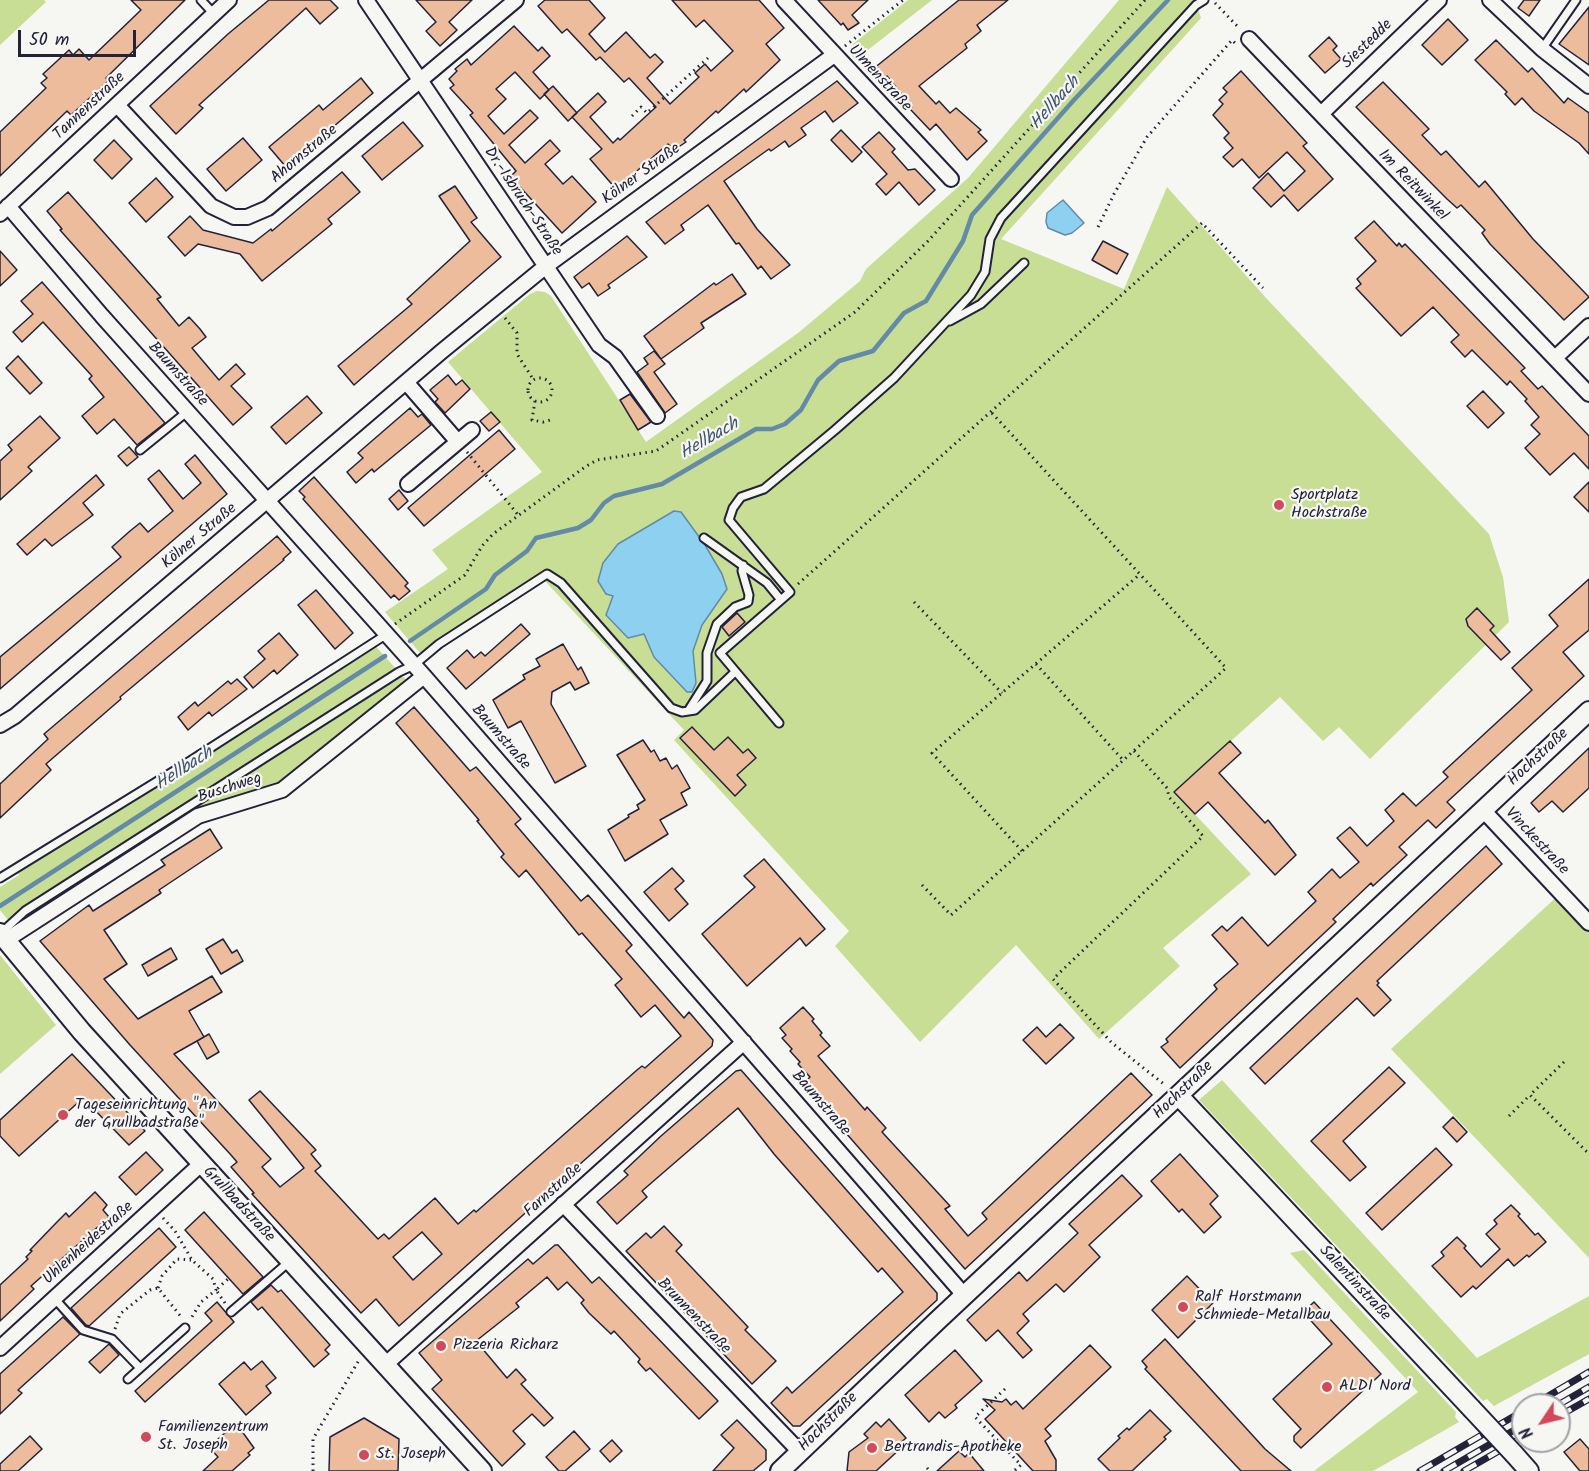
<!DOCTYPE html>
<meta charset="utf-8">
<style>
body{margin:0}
#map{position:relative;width:1589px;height:1471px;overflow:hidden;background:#f6f6f2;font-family:Kalam,sans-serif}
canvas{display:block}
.north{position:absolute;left:1511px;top:1393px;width:60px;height:60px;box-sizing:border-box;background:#f6f6f2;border:2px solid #a1a1a9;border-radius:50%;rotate:235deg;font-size:16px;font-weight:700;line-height:24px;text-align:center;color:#22223b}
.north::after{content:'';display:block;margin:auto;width:21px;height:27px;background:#d1495b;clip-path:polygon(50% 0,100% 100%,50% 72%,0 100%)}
.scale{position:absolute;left:18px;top:30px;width:118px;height:27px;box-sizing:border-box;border:3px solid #22223b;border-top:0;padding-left:8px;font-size:18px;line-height:21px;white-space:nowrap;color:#22223b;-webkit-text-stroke:4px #f6f6f2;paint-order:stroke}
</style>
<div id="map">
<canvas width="1589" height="1471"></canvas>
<div class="north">N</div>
<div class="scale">50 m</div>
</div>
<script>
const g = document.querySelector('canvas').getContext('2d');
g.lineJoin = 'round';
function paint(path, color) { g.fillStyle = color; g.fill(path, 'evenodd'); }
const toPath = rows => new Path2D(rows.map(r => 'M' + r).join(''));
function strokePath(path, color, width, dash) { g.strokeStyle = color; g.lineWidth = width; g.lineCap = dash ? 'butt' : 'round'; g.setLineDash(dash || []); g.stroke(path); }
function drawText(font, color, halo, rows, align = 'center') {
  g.font = font + ' Kalam,sans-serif'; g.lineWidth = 4.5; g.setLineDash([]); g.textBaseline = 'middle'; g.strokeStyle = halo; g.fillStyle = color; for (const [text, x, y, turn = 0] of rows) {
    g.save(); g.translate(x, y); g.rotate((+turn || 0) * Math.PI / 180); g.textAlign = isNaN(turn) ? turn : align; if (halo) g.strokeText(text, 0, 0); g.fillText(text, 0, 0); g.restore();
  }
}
paint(toPath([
 [0,0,44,0,46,2,0,45],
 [908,0,932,0,855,60,850,53,853,44],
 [1119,0,1195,0,1201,18,1001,239,1124,289,1167,187,1266,298,1489,534,1503,577,1509,622,1370,759,1339,727,1323,741,1280,697,1174,792,1251,874,1163,948,1180,966,1099,1039,1016,945,920,1042,835,946,849,931,674,740,684,730,545,581,442,648,436,641,421,654,385,612,448,569,432,550,542,472,448,362,530,294,537,291,545,292,551,296,646,442,798,333,860,281,866,269,968,178],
 [371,641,406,680,276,784,196,809,33,914,22,910,8,920,0,910,0,887,19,875,14,866],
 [1561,893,1589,923,1589,1258,1391,1049],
 [0,955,56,1025,0,1074],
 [1222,1080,1477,1358,1589,1296,1589,1354,1494,1406,1487,1399,1483,1401,1199,1100],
 [1304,1250,1456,1412,1455,1417,1459,1422,1373,1471,1314,1471,1418,1392,1290,1253]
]), '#c7de94');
const water = toPath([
 [1063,200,1084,223,1072,233,1065,235,1048,228,1046,222,1047,213,1063,200],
 [674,511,681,512,705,545,722,574,727,589,702,625,693,651,696,683,692,692,687,692,654,657,644,634,628,638,606,615,613,596,606,594,598,581,603,563,618,544,674,511]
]);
paint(water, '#8ed0ef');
strokePath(water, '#638aa7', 1.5);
strokePath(toPath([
 [410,641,486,589,495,575,527,551,536,538,578,528,591,520,604,503,614,496,662,484,756,429,772,429,785,424,801,410,818,380,839,361,873,351,904,313,926,301,963,241,972,215,1073,101,1168,0],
 [0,906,385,656]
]), '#638aa7', 4.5);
const building = toPath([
 [131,0,185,0,106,78,108,81,71,115,67,111,0,176,0,132,46,88,41,83,47,78,43,74,69,50,73,55,79,49,89,60,141,10,131,0],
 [269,0,330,0,338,8,320,24,306,8,199,105,203,108,176,134,150,106,228,34,269,0],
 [416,0,472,0,449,22,457,30,440,46,426,31,436,22,416,0],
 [545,0,589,0,605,18,589,34,605,52,626,32,650,58,655,54,663,62,647,78,670,104,699,77,695,73,705,64,711,71,733,51,704,20,696,27,672,0,759,0,784,28,766,44,780,60,746,92,744,89,718,113,716,111,684,140,686,142,674,150,668,144,616,189,590,159,602,149,572,117,598,93,606,102,590,117,613,143,618,138,620,140,656,107,629,78,624,82,600,57,596,60,567,29,562,33,538,6,545,0],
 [818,0,868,0,852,15,859,23,848,30,843,23,841,25,818,0],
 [959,0,1008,0,977,25,981,31,965,44,967,48,919,86,936,104,939,101,950,113,956,108,981,130,978,132,987,141,967,160,936,124,930,130,910,109,912,107,887,76,882,80,873,69,959,0],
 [1524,0,1540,0,1529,16,1518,8,1524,0],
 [1589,7,1589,65,1559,44,1589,7],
 [1448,19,1468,40,1442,65,1422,45,1448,19],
 [514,26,538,51,542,47,550,56,533,72,549,90,540,99,515,72,496,89,506,99,488,116,504,134,530,110,538,118,509,145,525,163,550,140,560,151,545,164,563,184,572,176,596,202,562,233,520,187,518,189,508,179,516,171,470,115,473,113,450,88,454,85,449,79,457,71,455,69,467,59,471,65,514,26],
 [1329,37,1337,46,1333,50,1341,59,1325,73,1309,56,1329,37],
 [1496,40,1528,72,1532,68,1564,103,1568,98,1589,113,1589,154,1579,143,1534,111,1522,98,1515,105,1505,94,1507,92,1475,60,1496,40],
 [1241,71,1307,143,1303,146,1333,179,1298,211,1284,195,1271,207,1253,188,1268,173,1284,191,1305,171,1287,152,1259,178,1242,159,1233,167,1223,157,1233,148,1224,138,1229,133,1213,115,1223,104,1219,100,1227,92,1223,88,1241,71],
 [361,78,373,93,286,167,269,147,319,105,323,110,361,78],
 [837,81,858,103,833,122,825,111,801,128,806,135,789,147,785,141,771,151,769,149,724,181,757,229,790,265,771,279,761,266,758,269,739,243,736,244,708,205,681,225,684,230,665,244,646,222,837,81],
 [1383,82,1429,129,1422,135,1441,155,1446,151,1479,187,1485,181,1533,239,1589,297,1564,320,1490,244,1482,233,1485,230,1461,205,1457,208,1447,199,1356,107,1383,82],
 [553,86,577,113,568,121,544,94,553,86],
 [403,122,423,146,382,180,362,156,403,122],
 [841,130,862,152,852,162,831,140,841,130],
 [879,132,895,149,892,152,908,170,915,169,935,190,919,205,899,182,886,195,876,184,887,174,862,147,879,132],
 [243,138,262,160,226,191,207,169,243,138],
 [114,140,132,159,112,179,94,160,114,140],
 [342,172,360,192,328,219,332,224,262,281,240,254,198,244,185,256,168,237,190,216,203,230,253,243,271,229,272,231,342,172],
 [156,178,173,197,146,222,129,203,156,178],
 [455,186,477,218,471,222,501,257,354,385,338,366,412,304,407,299,470,241,439,196,455,186],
 [68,192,161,297,157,299,179,326,189,317,200,329,206,337,192,348,219,380,236,364,245,374,231,386,252,408,233,425,60,230,62,229,47,211,68,192],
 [1374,221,1397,246,1399,243,1402,247,1405,244,1525,368,1521,371,1538,389,1542,386,1589,436,1589,469,1574,453,1550,475,1525,448,1540,434,1531,425,1539,417,1525,401,1527,399,1510,381,1507,385,1472,350,1465,357,1451,342,1459,335,1433,307,1401,336,1356,288,1361,284,1357,279,1376,261,1355,238,1374,221],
 [627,236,647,257,608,285,610,288,598,296,589,283,582,288,574,277,627,236],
 [1103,241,1128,254,1117,274,1092,260,1103,241],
 [0,251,17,270,0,286,0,251],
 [732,274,746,294,701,323,704,328,661,359,644,336,714,283,716,285,732,274],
 [42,282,165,423,137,445,114,419,97,434,82,416,104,397,89,379,92,376,43,322,22,342,13,332,33,314,21,301,42,282],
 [654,351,665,364,654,372,677,404,665,413,637,372,648,364,644,358,654,351],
 [18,356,42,383,30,394,6,368,18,356],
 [448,375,456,385,462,380,470,389,445,413,435,402,438,399,430,390,448,375],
 [1483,391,1504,413,1488,428,1467,406,1483,391],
 [630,394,651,422,638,430,620,400,630,394],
 [307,396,322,413,286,444,271,427,307,396],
 [410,408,418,417,422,414,431,425,374,472,372,469,356,483,347,472,363,458,358,453,410,408],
 [491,412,500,422,489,431,480,421,491,412],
 [40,416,60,438,28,467,32,471,0,500,0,461,12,450,8,445,40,416],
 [499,430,515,449,424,526,408,508,499,430],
 [129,447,138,457,127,466,118,456,129,447],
 [195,455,227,494,0,689,0,657,121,557,112,547,130,531,140,523,148,532,173,511,148,479,159,470,183,499,201,483,185,464,195,455],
 [96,475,104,485,83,503,93,515,52,546,45,539,27,555,17,544,96,475],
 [314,477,408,583,405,586,410,591,399,600,394,595,391,598,303,499,305,497,299,491,314,477],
 [1589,482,1589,512,1574,497,1589,482],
 [399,490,408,501,398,510,389,499,399,490],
 [277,536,291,552,283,559,284,560,120,697,121,699,46,764,51,770,0,818,0,784,48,739,44,734,277,536],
 [1589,579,1589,630,1563,652,1584,676,1447,802,1455,810,1436,828,1428,820,1399,847,1407,855,1373,886,1371,883,1333,919,1336,922,1180,1068,1161,1047,1168,1042,1166,1039,1217,989,1214,985,1238,964,1212,935,1222,926,1227,931,1242,917,1268,946,1316,901,1308,892,1332,869,1340,878,1359,862,1337,838,1350,827,1367,846,1394,821,1385,810,1403,793,1416,806,1448,777,1443,772,1532,690,1512,668,1558,626,1549,615,1589,579],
 [316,590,353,633,335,649,298,605,316,590],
 [1477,608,1494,626,1490,630,1510,652,1501,660,1468,626,1466,619,1477,608],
 [737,613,745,622,729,636,722,627,737,613],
 [521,624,530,634,466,689,447,668,467,650,474,658,481,652,485,656,521,624],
 [279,633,298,655,277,674,274,670,253,688,244,677,265,659,258,651,279,633],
 [563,644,578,670,581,667,589,683,575,690,570,682,552,692,551,704,586,766,555,783,521,721,508,728,493,700,525,679,523,675,540,666,536,659,563,644],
 [237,679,247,689,212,716,209,712,188,730,178,717,195,702,198,706,228,681,231,684,237,679],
 [414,707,470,771,476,767,504,799,521,819,515,824,581,901,588,895,632,945,626,951,684,1018,689,1012,713,1040,712,1046,399,1326,376,1299,361,1313,252,1194,254,1193,231,1167,237,1162,231,1155,130,1045,40,941,89,905,93,911,165,865,161,860,210,829,222,848,159,890,161,893,104,930,127,964,104,979,138,1019,212,976,222,992,189,1011,204,1037,174,1054,271,1159,262,1167,280,1187,304,1168,249,1100,260,1091,316,1150,311,1154,321,1166,315,1171,378,1239,384,1234,389,1239,435,1198,458,1224,474,1210,476,1212,637,1070,642,1066,645,1068,681,1036,655,1005,641,1017,615,985,622,979,582,933,579,935,526,870,519,877,501,857,504,854,477,821,479,820,396,723,414,707],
 [422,1232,442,1254,413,1280,393,1257,422,1232],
 [692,727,714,750,728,737,743,753,748,749,756,758,737,775,746,785,735,796,680,738,692,727],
 [643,740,651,752,654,750,660,761,666,758,672,769,677,765,690,788,681,793,687,805,660,820,668,834,625,861,608,830,629,817,628,815,639,809,637,805,645,800,617,755,643,740],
 [1230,741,1241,753,1219,773,1265,823,1268,820,1296,855,1275,875,1208,802,1195,814,1174,792,1230,741],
 [1589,748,1589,788,1563,812,1552,801,1539,812,1531,803,1589,748],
 [1486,846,1502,864,1377,981,1379,983,1377,985,1391,1000,1374,1016,1357,998,1265,1084,1250,1068,1486,846],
 [764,859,825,929,806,946,800,938,747,986,702,934,755,887,744,876,764,859],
 [672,868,684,881,675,889,688,904,669,921,644,892,672,868],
 [223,939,232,953,237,950,243,961,221,974,206,949,223,939],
 [171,948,177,959,148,976,142,965,171,948],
 [803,1007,814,1019,812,1021,822,1033,820,1035,830,1046,818,1056,865,1110,867,1107,886,1128,882,1132,950,1206,945,1209,968,1236,987,1219,982,1213,1131,1073,1152,1095,965,1269,803,1084,810,1077,798,1064,800,1062,790,1051,792,1049,782,1038,786,1035,780,1028,803,1007],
 [1060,1024,1074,1038,1046,1064,1023,1040,1037,1027,1046,1037,1060,1024],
 [209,1034,219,1052,207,1059,197,1041,209,1034],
 [72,1054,145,1131,129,1145,83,1098,19,1156,0,1136,0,1120,72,1054],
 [1389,1067,1405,1083,1343,1141,1366,1167,1350,1181,1311,1141,1389,1067],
 [741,1070,937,1293,937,1300,800,1426,793,1426,771,1403,787,1387,792,1393,903,1292,882,1268,878,1272,774,1154,738,1108,642,1191,647,1197,617,1224,597,1202,628,1175,624,1171,661,1136,736,1071,741,1070],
 [1453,1117,1467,1132,1457,1142,1443,1127,1453,1117],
 [1436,1148,1452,1165,1382,1230,1366,1213,1436,1148],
 [146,1152,163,1170,136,1195,119,1177,146,1152],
 [1180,1154,1218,1196,1210,1204,1221,1217,1204,1233,1182,1209,1179,1212,1151,1181,1180,1154],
 [1122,1175,1142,1196,1089,1245,1100,1257,1064,1292,1056,1284,1023,1314,1029,1321,1017,1333,1032,1350,1023,1358,998,1330,986,1341,967,1320,1019,1272,1027,1281,1078,1233,1069,1224,1122,1175],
 [95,1192,107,1205,103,1210,109,1217,31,1286,34,1289,0,1321,0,1285,28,1259,26,1257,32,1251,30,1250,57,1222,66,1213,69,1217,95,1192],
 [1511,1205,1520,1214,1518,1216,1535,1235,1538,1233,1546,1242,1529,1257,1527,1255,1514,1266,1508,1259,1476,1289,1473,1286,1461,1297,1432,1266,1444,1256,1441,1252,1457,1237,1466,1246,1464,1248,1481,1267,1500,1249,1486,1234,1497,1224,1494,1220,1511,1205],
 [204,1212,263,1277,243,1294,185,1230,204,1212],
 [664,1226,682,1245,676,1251,748,1327,745,1330,776,1361,752,1384,626,1251,646,1233,651,1238,664,1226],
 [159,1228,176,1247,89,1326,86,1325,71,1308,159,1228],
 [555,1245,558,1245,592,1283,599,1277,718,1401,699,1419,650,1368,646,1371,638,1362,640,1359,614,1331,611,1334,589,1313,581,1303,584,1300,567,1282,558,1290,547,1277,516,1303,519,1307,476,1341,507,1378,516,1369,526,1380,521,1384,553,1418,544,1426,532,1414,513,1431,525,1444,502,1466,432,1389,442,1380,419,1353,528,1259,533,1264,555,1245],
 [1187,1276,1213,1303,1178,1338,1152,1310,1187,1276],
 [271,1285,278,1292,281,1290,330,1345,325,1350,329,1354,314,1367,262,1307,258,1310,251,1302,271,1285],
 [217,1302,234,1322,145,1402,135,1391,212,1321,205,1313,217,1302],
 [1314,1302,1381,1374,1301,1448,1294,1441,1294,1436,1301,1429,1273,1399,1332,1344,1303,1312,1314,1302],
 [63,1317,80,1334,18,1390,22,1393,0,1414,0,1374,63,1317],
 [1165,1339,1265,1449,1291,1471,1241,1471,1145,1369,1147,1367,1142,1361,1165,1339],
 [109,1344,119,1355,100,1373,89,1362,109,1344],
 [1090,1345,1111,1367,1045,1429,1051,1436,1045,1441,1056,1460,1056,1471,1033,1471,985,1419,995,1410,983,1399,1002,1402,1006,1399,1011,1405,1016,1401,1023,1409,1090,1345],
 [955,1350,982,1381,955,1405,957,1408,945,1418,939,1412,929,1422,905,1395,955,1350],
 [262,1361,276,1378,266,1386,271,1393,246,1415,219,1384,244,1362,251,1370,262,1361],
 [1150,1410,1171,1431,1164,1437,1166,1439,1132,1471,1110,1471,1098,1459,1120,1438,1118,1436,1127,1428,1129,1430,1150,1410],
 [364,1418,399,1439,398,1471,329,1471,330,1437,364,1418],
 [889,1419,906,1438,898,1445,901,1448,876,1471,847,1471,849,1452,868,1438,864,1434,876,1422,881,1427,889,1419],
 [737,1420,766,1450,766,1460,753,1471,713,1471,734,1448,721,1435,737,1420],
 [236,1423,254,1448,248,1453,250,1455,232,1471,203,1471,218,1457,209,1447,236,1423],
 [574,1431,590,1449,565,1471,559,1471,546,1457,574,1431],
 [30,1436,42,1449,18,1471,0,1471,0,1464,30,1436],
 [1580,1439,1589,1449,1589,1471,1580,1471,1564,1452,1580,1439],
 [612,1440,622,1451,610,1462,600,1451,612,1440],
 [959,1451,965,1457,969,1453,984,1471,937,1471,959,1451]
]);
paint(building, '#ecbc9c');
strokePath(building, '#22223b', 1.5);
const service = toPath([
 [201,0,214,14],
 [1542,49,1576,0],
 [950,321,981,304,1024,263],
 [140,450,188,411],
 [704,538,767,583,781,600],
 [688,711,707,681,707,653,717,624,735,607,748,602,749,595,742,571,743,565],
 [779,723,720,653,790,592,729,520,733,508,741,497,764,489,835,430,894,378,945,323,971,295,985,272,990,239,1001,218,1196,5,1204,0],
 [0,878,187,763,387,634],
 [1,933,25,911,399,672,414,665,439,644,547,574,561,583,671,708,682,712,695,710,735,672],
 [54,1298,83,1330,112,1339,140,1368],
 [231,1312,290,1261],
 [128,1379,185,1328]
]);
const minor = toPath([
 [366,0,599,345,615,357,657,416],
 [784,0,951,179],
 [1490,0,1542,49,1589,86],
 [1249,39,1589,394],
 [117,105,211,206,234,217,247,217,268,208,516,0],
 [1321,114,1439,0],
 [8,206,102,316,424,676,964,1295],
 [0,214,229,0],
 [1555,358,1589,326],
 [406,382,458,442],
 [408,484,472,430],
 [0,725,15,716,441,352,546,266,834,55],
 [1483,810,1589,923],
 [6,940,198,816,282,790,424,676],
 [563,1204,800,1452],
 [0,1348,201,1164],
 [386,1364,744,1042]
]);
const tertiary = toPath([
 [0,933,82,1032,482,1471],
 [1179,1096,1471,1408],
 [1514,1454,1529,1471],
 [780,1471,937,1321,1589,711]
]);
strokePath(service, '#22223b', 11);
strokePath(minor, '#22223b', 18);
strokePath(tertiary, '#22223b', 22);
strokePath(toPath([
 [1215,3,1240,29],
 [845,46,903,0],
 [632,116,641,107,647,113,708,58],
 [1098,227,1114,194,1147,137,1232,40,1235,43],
 [505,318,517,333,517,354,533,379],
 '528 390a12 12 0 1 1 24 0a12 12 0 1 1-24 0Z',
 [535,401,532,420,543,422,554,419],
 [467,452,519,516],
 [798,584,1202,223,1263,288],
 [914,602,1002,693],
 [395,624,465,575,482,546,493,534,585,467,597,460,656,451,855,312,928,241,1145,0],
 [1036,664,1123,760],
 [1134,751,1167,788,1169,797,1203,836,1053,979,1112,1043,1165,1085],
 [1022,851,932,753,1139,575],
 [922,885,951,915,1226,668,991,412],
 [1564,1062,1530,1095,1589,1154],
 [1509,1116,1530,1095],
 [163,1218,175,1231,192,1260,213,1279,216,1290,201,1302,190,1320],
 [158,1288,162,1276,177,1259,191,1260],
 [225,1303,216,1290,229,1278],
 [115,1329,120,1314,150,1290,158,1288,182,1318],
 [1005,1389,975,1417,1021,1465,1014,1471],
 [927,1468,930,1471],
 [313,1471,313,1439,359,1360]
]), '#22223b', 3, [1.5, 4.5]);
strokePath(service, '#f6f6f2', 7);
strokePath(minor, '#f6f6f2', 14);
strokePath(tertiary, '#f6f6f2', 18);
const rail = toPath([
 [1533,1405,1589,1372],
 [1558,1405,1589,1387],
 [1559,1416,1589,1399],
 [1420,1471,1523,1411],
 [1444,1471,1523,1425],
 [1464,1471,1523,1437]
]);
strokePath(rail, '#22223b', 7);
strokePath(rail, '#f6f6f2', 4.5, [14]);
const tertiaryBridge = toPath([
 [1471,1408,1514,1454]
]);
strokePath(tertiaryBridge, '#22223b', 22, []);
strokePath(tertiaryBridge, '#f6f6f2', 18);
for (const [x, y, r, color] of [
 [1279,505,6,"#d1495b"],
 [63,1115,6,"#d1495b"],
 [1183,1307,6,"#d1495b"],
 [441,1346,6,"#d1495b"],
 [1327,1387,6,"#d1495b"],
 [146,1437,6,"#d1495b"],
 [872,1448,6,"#d1495b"],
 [364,1455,6,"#d1495b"]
]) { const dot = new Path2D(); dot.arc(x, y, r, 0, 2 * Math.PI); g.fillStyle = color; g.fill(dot); strokePath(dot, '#f6f6f2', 2); }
drawText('16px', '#22223b', '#f6f6f2', [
 ["Siestedde",1368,45,-44],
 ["Ulmenstraße",879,79,47],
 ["Tannenstraße",90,107,-43],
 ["Ahornstraße",305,155,-40],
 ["Kölner Straße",642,175,-36],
 ["Im Reitwinkel",1412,186,46],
 ["Dr.-Isbruch-Straße",522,202,56],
 ["Baumstraße",177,375,48],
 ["Kölner Straße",200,537,-40],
 ["Baumstraße",500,738,49],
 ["Hochstraße",1539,758,-43],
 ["Buschweg",230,789,-18],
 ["Vinckestraße",1536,842,47],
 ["Hochstraße",1184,1091,-44],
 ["Baumstraße",820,1104,49],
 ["Farnstraße",554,1191,-42],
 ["Grullbadstraße",238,1205,47],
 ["Uhlenheidestraße",89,1244,-42],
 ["Salentinstraße",1354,1284,47],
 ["Brunnenstraße",693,1317,46],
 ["Hochstraße",829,1423,-45]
]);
drawText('16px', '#22223b', '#f6f6f2', [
 ["Sportplatz",1291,496],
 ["Hochstraße",1291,514],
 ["Tageseinrichtung \"An",75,1106],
 ["der Grullbadstraße\"",75,1124],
 ["Ralf Horstmann",1195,1298],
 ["Schmiede-Metallbau",1195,1316],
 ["Pizzeria Richarz",453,1346],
 ["ALDI Nord",1339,1387],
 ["Familienzentrum",158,1428],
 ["St. Joseph",158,1446],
 ["Bertrandis-Apotheke",884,1448],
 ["St. Joseph",376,1455]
], 'left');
drawText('italic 18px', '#425671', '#f6f6f2', [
 ["Hellbach",1056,104,-48],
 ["Hellbach",710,440,-30],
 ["Hellbach",185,770,-33]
]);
</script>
